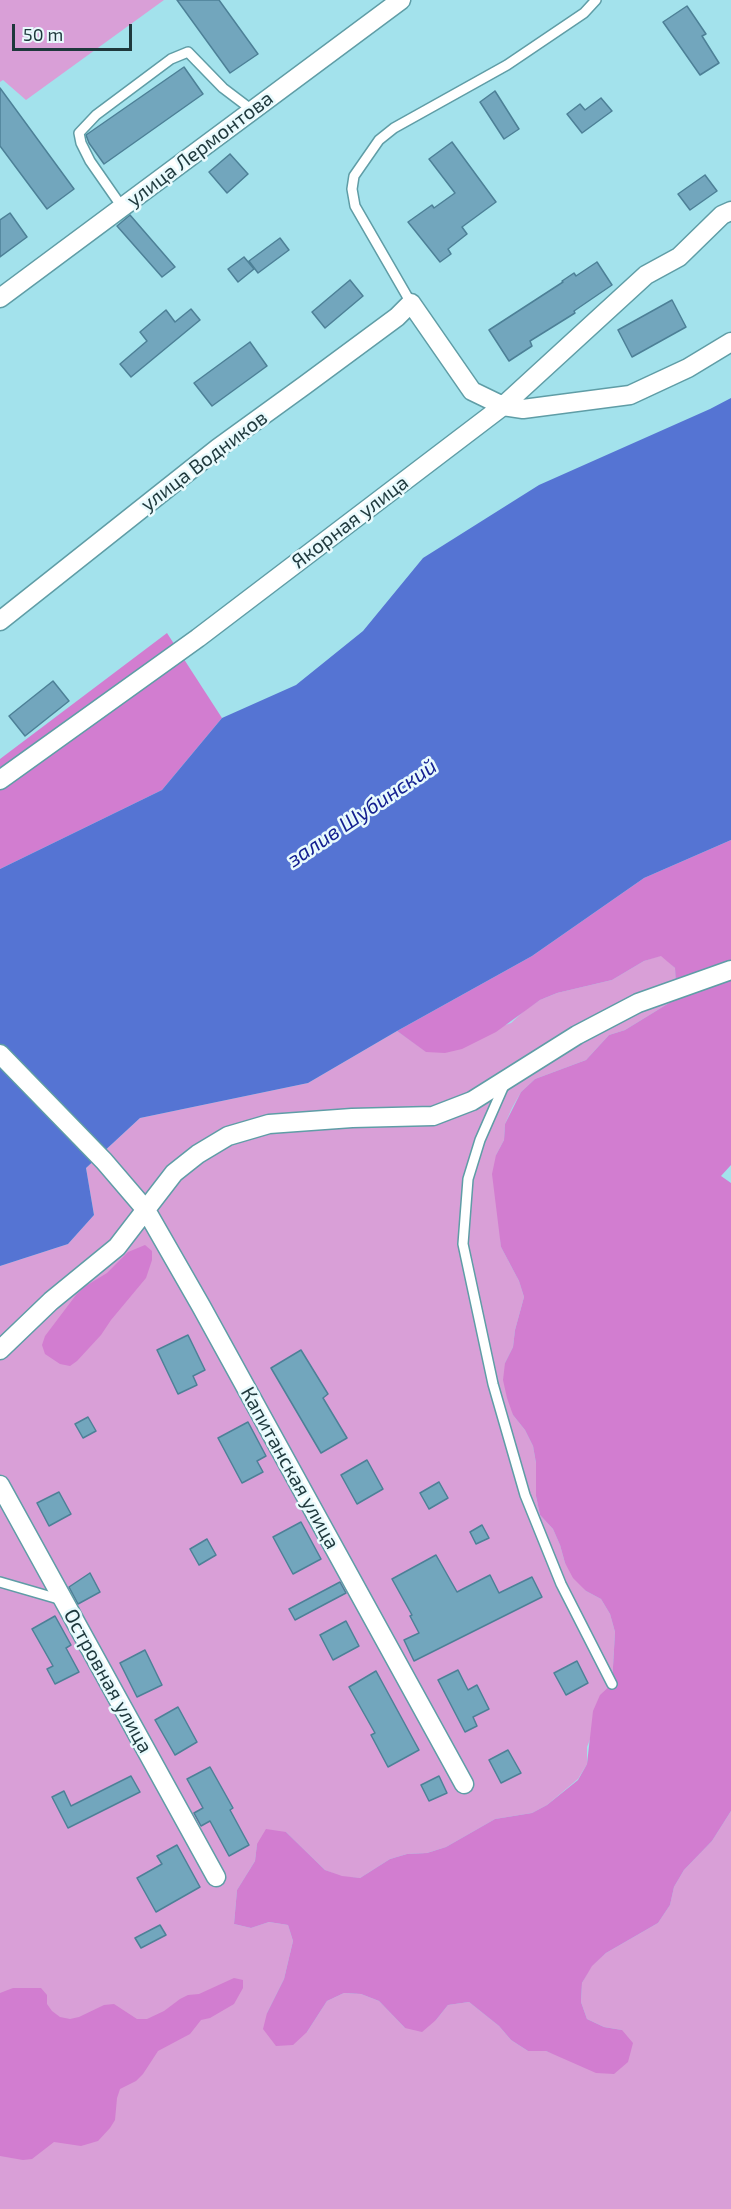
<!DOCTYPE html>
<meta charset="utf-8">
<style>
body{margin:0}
#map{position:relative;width:731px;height:2209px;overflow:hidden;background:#a3e2ec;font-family:"Exo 2",sans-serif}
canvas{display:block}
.scale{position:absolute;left:12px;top:24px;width:120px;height:27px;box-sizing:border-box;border:3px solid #1e383c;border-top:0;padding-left:8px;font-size:18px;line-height:21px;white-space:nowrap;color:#1e383c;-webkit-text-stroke:4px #e8fafd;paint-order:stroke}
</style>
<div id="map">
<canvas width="731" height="2209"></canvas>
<div class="scale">50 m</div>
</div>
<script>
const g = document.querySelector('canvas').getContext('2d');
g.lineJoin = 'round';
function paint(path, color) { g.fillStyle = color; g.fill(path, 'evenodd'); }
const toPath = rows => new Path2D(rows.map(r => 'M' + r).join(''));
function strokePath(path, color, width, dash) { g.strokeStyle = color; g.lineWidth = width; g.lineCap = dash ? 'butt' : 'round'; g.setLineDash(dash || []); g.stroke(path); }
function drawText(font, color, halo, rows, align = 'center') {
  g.font = font + ' "Exo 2",sans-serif'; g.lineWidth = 5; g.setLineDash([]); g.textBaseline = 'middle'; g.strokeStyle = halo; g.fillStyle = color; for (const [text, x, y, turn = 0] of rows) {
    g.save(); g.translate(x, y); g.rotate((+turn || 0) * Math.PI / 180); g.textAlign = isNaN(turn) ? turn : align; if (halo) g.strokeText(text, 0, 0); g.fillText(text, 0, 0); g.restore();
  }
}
paint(toPath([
 [0,0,164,0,26,100,3,80,0,82],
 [662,955,675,968,676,986,669,1003,625,1030,609,1035,586,1060,535,1079,521,1092,512,1108,505,1124,504,1140,496,1155,501,1247,519,1281,524,1297,515,1330,513,1347,505,1363,513,1415,525,1430,533,1446,536,1463,536,1496,540,1515,553,1529,560,1545,565,1563,586,1591,601,1599,610,1614,615,1632,612,1684,587,1747,587,1764,578,1779,547,1805,532,1813,495,1819,446,1847,427,1853,407,1854,390,1859,360,1878,342,1877,325,1870,286,1832,257,1844,255,1861,237,1890,234,1924,251,1928,269,1922,288,1925,293,1941,288,1962,284,1979,267,2013,307,2032,327,2001,344,1993,361,1994,379,2001,405,2028,436,2020,448,2005,469,2002,499,2026,511,2040,528,2051,546,2051,563,2057,622,2030,604,2027,587,2019,581,2002,582,1983,591,1966,606,1953,658,1923,670,1905,674,1887,684,1870,712,1841,731,1811,731,2209,0,2209,0,1266,68,1244,94,1215,86,1168,140,1118,308,1083,397,1031,427,1052,511,1023,525,1010,540,1000,557,993,612,980,644,961]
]), '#d99fd7');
paint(toPath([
 [167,633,222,718,162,790,0,869,0,759],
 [731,840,731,1165,721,1176,731,1183,731,1811,712,1841,684,1870,674,1887,670,1905,658,1923,606,1953,592,1966,582,1983,581,2002,587,2019,604,2027,622,2030,633,2043,628,2062,614,2074,596,2073,546,2051,528,2051,511,2040,499,2026,469,2002,448,2005,436,2020,422,2032,405,2028,379,2001,361,1994,344,1993,327,2001,307,2032,293,2045,276,2046,263,2029,267,2013,284,1979,288,1962,293,1941,288,1925,269,1922,251,1928,234,1924,237,1890,255,1861,257,1844,266,1829,286,1832,325,1870,342,1876,360,1878,390,1859,407,1854,427,1853,446,1847,495,1819,532,1813,547,1805,578,1780,587,1764,593,1711,600,1695,612,1684,615,1632,610,1614,601,1599,586,1591,573,1578,565,1563,560,1545,553,1529,540,1515,536,1496,536,1463,533,1446,525,1430,513,1415,507,1398,503,1380,505,1363,513,1347,515,1330,524,1297,519,1281,501,1247,492,1174,496,1155,504,1140,505,1124,521,1092,535,1079,586,1060,609,1035,625,1030,669,1003,676,986,675,968,661,956,644,961,612,980,557,993,540,1000,496,1032,462,1049,445,1053,426,1052,397,1031,532,956,644,878],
 [145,1245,152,1251,152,1260,146,1278,111,1320,101,1335,77,1361,70,1366,60,1364,45,1354,42,1345,45,1336,76,1295,84,1287,107,1273,128,1252],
 [234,1978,243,1980,243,1988,234,2004,210,2018,201,2020,190,2034,158,2051,143,2074,136,2081,120,2089,117,2098,115,2120,110,2128,98,2141,81,2146,54,2142,32,2159,23,2160,0,2156,0,1993,13,1988,41,1988,47,1995,47,2004,52,2011,60,2017,70,2019,79,2017,104,2005,114,2004,137,2019,147,2019,164,2011,180,1999,188,1995,199,1994]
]), '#d27dd0');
paint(toPath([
 [731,398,731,840,644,878,532,956,397,1031,308,1083,140,1118,86,1168,94,1215,68,1244,0,1266,0,869,162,790,222,718,296,685,363,631,423,558,539,485,710,409]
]), '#5574d3');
const building = toPath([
 [177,0,219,0,258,54,230,73,177,0],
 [687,6,706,34,702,36,719,63,700,75,663,22,687,6],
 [184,67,203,94,104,164,89,143,86,135,184,67],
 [0,88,74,189,47,209,0,146,0,88],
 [495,91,519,129,504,139,480,102,495,91],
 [601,98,612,111,582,133,567,114,580,104,585,110,601,98],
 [452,142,496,202,462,227,467,234,448,249,451,254,440,262,408,222,432,205,434,208,455,193,429,159,452,142],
 [230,154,248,174,227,193,209,172,230,154],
 [705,175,717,191,690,210,678,194,705,175],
 [10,213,27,237,0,257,0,220,10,213],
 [130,215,175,267,162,277,117,226,130,215],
 [280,238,289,250,258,273,249,261,280,238],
 [244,257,254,269,238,282,228,269,244,257],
 [597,262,612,285,574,311,575,313,530,341,532,346,509,361,489,330,563,282,562,281,574,273,576,276,597,262],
 [350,280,363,296,325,328,312,312,350,280],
 [672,300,686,327,632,357,618,330,672,300],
 [191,309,200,320,131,377,120,364,147,341,140,332,166,310,175,322,191,309],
 [250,342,267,366,212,406,194,383,250,342],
 [53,681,69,701,25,736,9,716,53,681],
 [188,1335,205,1370,193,1376,197,1385,178,1394,157,1350,188,1335],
 [301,1350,328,1394,323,1398,347,1438,321,1453,271,1368,301,1350],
 [88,1417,96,1431,83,1438,75,1424,88,1417],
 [248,1422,266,1456,257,1461,263,1472,242,1483,218,1438,248,1422],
 [367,1460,383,1489,357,1504,341,1475,367,1460],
 [439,1482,448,1498,429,1509,420,1493,439,1482],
 [59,1492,71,1514,49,1526,37,1503,59,1492],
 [301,1522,321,1559,293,1574,273,1537,301,1522],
 [482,1525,489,1538,476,1544,470,1532,482,1525],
 [207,1539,216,1555,199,1565,190,1549,207,1539],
 [436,1555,457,1592,490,1575,499,1593,532,1577,542,1597,414,1661,404,1640,419,1633,410,1616,412,1615,392,1579,436,1555],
 [90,1573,100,1592,78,1604,69,1587,90,1573],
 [340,1582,346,1593,295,1620,289,1609,340,1582],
 [55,1616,71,1645,66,1648,79,1672,55,1684,47,1669,53,1666,32,1629,55,1616],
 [346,1621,359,1646,333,1660,320,1635,346,1621],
 [145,1650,162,1685,137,1697,120,1663,145,1650],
 [577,1661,588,1683,566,1695,554,1673,577,1661],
 [458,1670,468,1690,477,1685,489,1709,473,1717,477,1726,465,1732,438,1680,458,1670],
 [376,1671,419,1750,388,1767,371,1735,375,1733,349,1687,376,1671],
 [178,1707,197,1742,175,1755,155,1720,178,1707],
 [508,1750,521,1773,501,1783,489,1760,508,1750],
 [210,1767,233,1808,230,1810,249,1845,229,1856,210,1821,201,1826,194,1813,203,1808,187,1779,210,1767],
 [131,1776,140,1792,68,1828,52,1797,64,1791,71,1806,131,1776],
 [439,1776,447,1793,429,1801,421,1785,439,1776],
 [177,1845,200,1887,156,1912,137,1878,162,1864,157,1856,177,1845],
 [160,1925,166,1935,141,1948,135,1938,160,1925]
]);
paint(building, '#72a6bd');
strokePath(building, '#4d8097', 1.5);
const service = toPath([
 [122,207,90,161,81,143,79,133,96,115,171,59,188,52,223,88,252,110],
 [411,303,355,206,352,189,354,176,379,140,394,128,507,65,584,13,596,0],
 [505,1083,480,1140,468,1179,463,1244,493,1384,525,1495,561,1584,612,1684],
 [0,1582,62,1600]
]);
const minor = toPath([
 [0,298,401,0],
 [0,621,218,448,305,385,397,317,411,303,472,391,503,406,646,275,679,257,722,215,731,211],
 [0,780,198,638,503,406,523,409,630,395,688,368,731,342],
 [0,1054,104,1161,146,1210,201,1306,464,1784],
 [0,1350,51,1301,117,1247,174,1173,198,1154,228,1136,269,1124,352,1118,433,1116,472,1101,577,1035,638,1003,731,970],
 [0,1485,216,1877]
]);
strokePath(service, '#5f9da6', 12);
strokePath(minor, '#5f9da6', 21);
strokePath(service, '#fff', 9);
strokePath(minor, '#fff', 18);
drawText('20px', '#1e383c', '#e8fafd', [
 ["улица Лермонтова",200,149,-37],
 ["улица Водников",204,461,-37],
 ["Якорная улица",350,522,-37],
 ["Капитанская улица",290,1468,61],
 ["Островная улица",108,1681,61]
]);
drawText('italic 21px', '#142090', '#e8fafd', [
 ["залив Шубинский",362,813,-34]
]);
</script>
